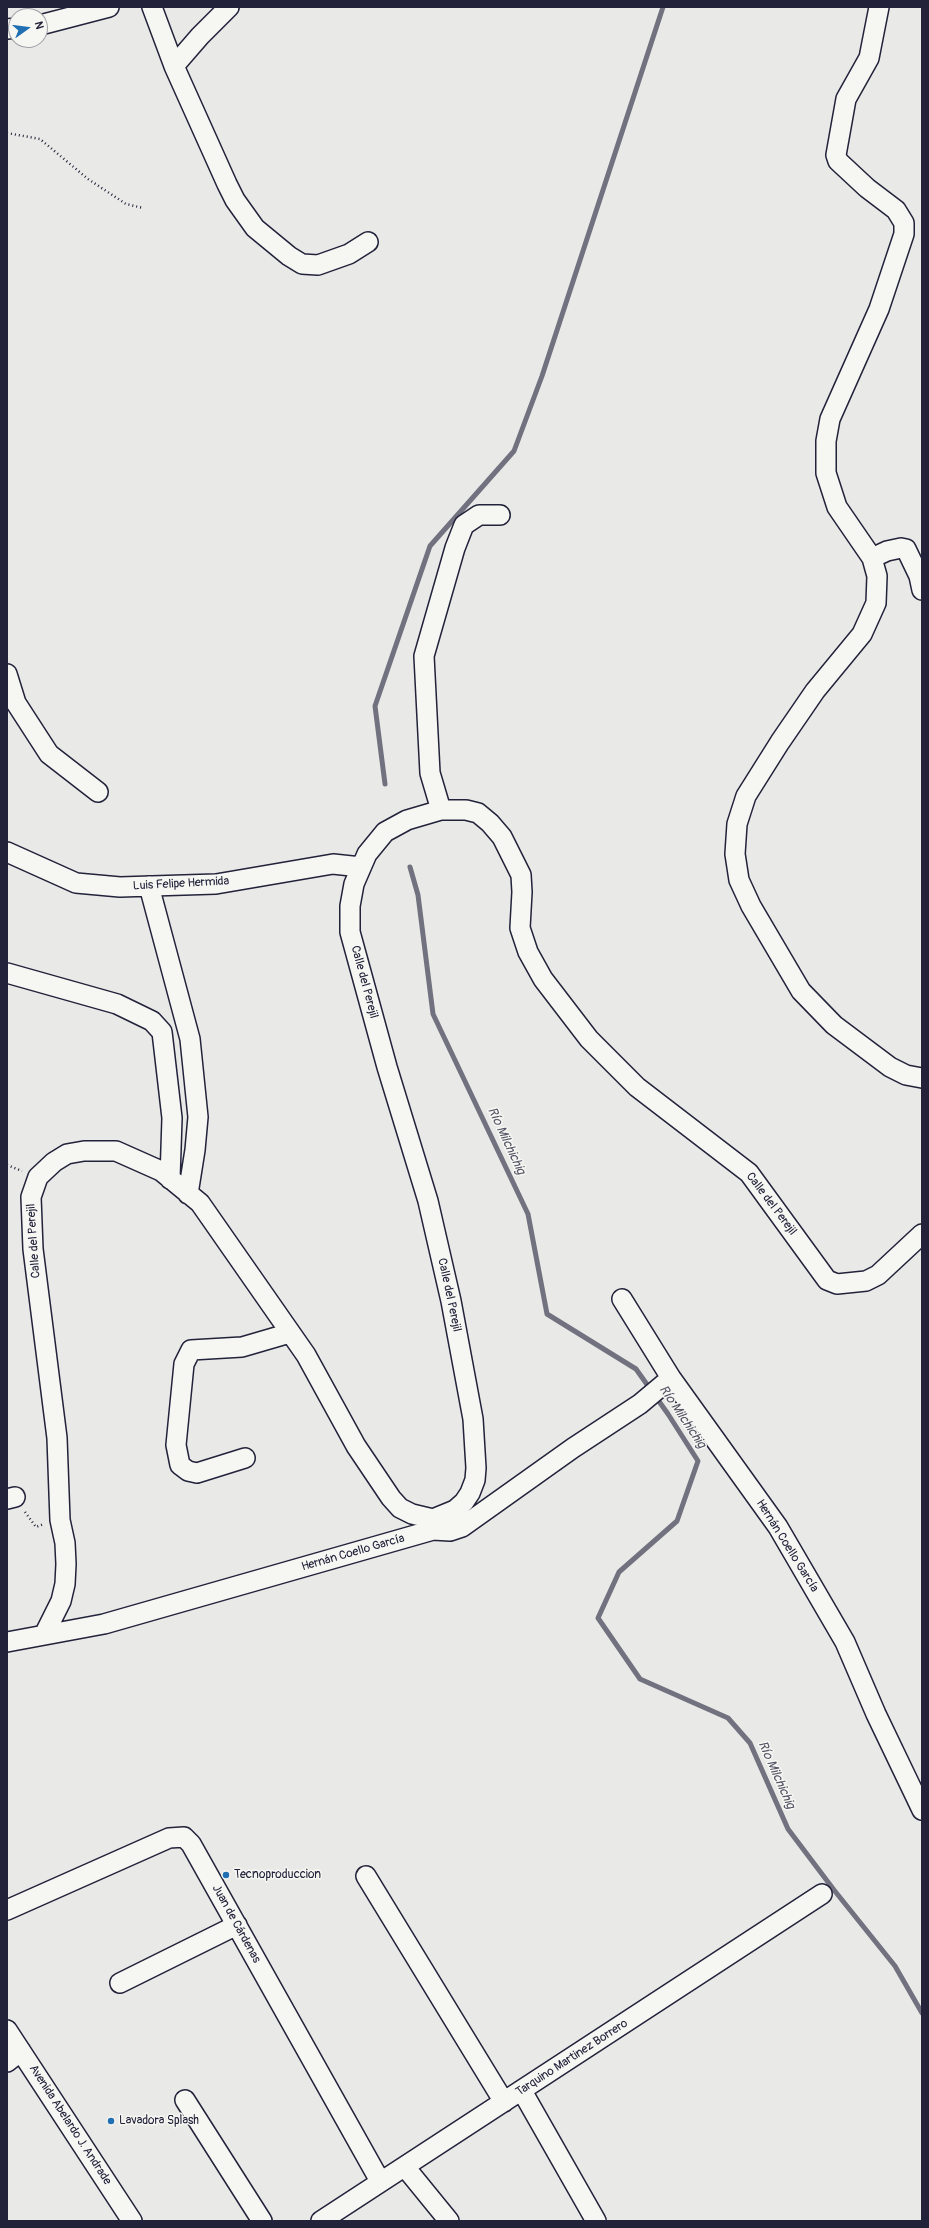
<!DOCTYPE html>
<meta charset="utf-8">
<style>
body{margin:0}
#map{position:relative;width:929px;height:2228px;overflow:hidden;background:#e9e9e7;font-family:Pangolin,sans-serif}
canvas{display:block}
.frame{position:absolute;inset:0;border:8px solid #22223b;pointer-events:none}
.north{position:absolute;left:8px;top:8px;width:40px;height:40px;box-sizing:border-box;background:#f6f6f2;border:1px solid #a1a1a9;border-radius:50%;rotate:76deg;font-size:11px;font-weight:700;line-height:16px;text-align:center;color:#22223b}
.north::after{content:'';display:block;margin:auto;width:14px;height:18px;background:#1f6fb2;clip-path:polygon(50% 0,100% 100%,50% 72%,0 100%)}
</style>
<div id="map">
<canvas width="929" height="2228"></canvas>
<div class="frame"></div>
<div class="north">N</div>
</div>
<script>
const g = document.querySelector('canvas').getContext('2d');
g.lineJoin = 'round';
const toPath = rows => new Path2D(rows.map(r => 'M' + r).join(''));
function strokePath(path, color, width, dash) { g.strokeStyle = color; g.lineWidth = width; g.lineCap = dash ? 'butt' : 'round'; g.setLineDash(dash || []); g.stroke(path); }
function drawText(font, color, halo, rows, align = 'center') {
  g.font = font + ' Pangolin,sans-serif'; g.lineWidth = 3; g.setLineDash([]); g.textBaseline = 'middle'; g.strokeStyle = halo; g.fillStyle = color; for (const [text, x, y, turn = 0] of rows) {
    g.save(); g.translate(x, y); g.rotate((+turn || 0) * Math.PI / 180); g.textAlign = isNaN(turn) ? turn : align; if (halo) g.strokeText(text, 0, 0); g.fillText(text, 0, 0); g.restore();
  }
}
strokePath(toPath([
 [385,784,375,706,430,546,514,451,542,376,663,7],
 [410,867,418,895,433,1014,528,1214,547,1314,636,1369,668,1414,698,1461,677,1521,619,1572,598,1618,640,1679,728,1718,750,1743,788,1829,834,1890,895,1966,922,2013]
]), '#71717f', 5);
const minor = toPath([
 [152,7,174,66,227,184,235,200,255,228,289,256,302,264,318,265,349,254,368,242],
 [879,7,869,58,846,99,836,155,838,161,867,188,896,210,904,223,904,234,879,309,830,419,826,441,826,473,837,507,872,558,877,576,876,603,862,634,815,691,780,742,746,796,737,824,735,854,739,880,751,906,801,991,834,1025,890,1067,906,1075,922,1078],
 [40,25,109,7],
 [7,29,16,28],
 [174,66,200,36,229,7],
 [872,558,887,551,901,548,906,549,919,576,922,590],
 [7,674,16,703,49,754,98,792],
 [441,810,430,773,424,656,455,548,464,525,479,515,500,515],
 [7,852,76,883,120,887,216,884,333,864,361,867],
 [149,886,190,1039,198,1117,195,1150,188,1194],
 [7,973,117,1004,152,1021,162,1032,172,1118,170,1179],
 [622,1299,671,1378,778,1527,845,1642,876,1714,922,1810],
 [245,1458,197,1473,188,1471,180,1465,176,1445,184,1364,191,1350,242,1347,290,1333],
 [7,1499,15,1497],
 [44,1635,61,1601,65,1584,66,1564,65,1543,60,1520,57,1438,33,1249,31,1197,38,1177,54,1162,67,1154,84,1151,116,1151,161,1171,200,1203,306,1355,356,1446,391,1498,400,1508,412,1514,433,1519,455,1510,464,1502,470,1493,475,1480,476,1468,473,1419,451,1301,428,1201,387,1067,350,932,350,906,354,884,367,854,385,832,407,820,441,810,466,810,478,813,490,823,502,837,521,875,522,892,520,928,528,952,543,979,589,1039,637,1087,749,1173,827,1280,837,1284,866,1281,878,1275,922,1234],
 [7,1642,104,1624,433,1530,450,1531,462,1527,573,1448,640,1404,671,1378],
 [366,1876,504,2102],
 [7,1910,169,1838,184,1837,191,1844,380,2181],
 [120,1983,237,1925],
 [7,2030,132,2221],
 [7,2062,21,2051],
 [522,2091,596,2221],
 [185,2100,262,2221],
 [405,2167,449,2221],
 [321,2221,822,1894]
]);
strokePath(minor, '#22223b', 22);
strokePath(toPath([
 [7,133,40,139,88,179,126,204,143,208],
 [7,1165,22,1171],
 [25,1512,36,1527,44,1524]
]), '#22223b', 2.5, [1, 3]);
strokePath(minor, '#f6f6f2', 19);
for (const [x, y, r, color] of [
 [226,1875,4,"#1f6fb2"],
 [111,2121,4,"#1f6fb2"]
]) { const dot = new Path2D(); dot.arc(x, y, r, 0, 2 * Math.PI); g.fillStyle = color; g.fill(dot); strokePath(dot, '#f6f6f2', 1.5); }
drawText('12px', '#22223b', '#f6f6f2', [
 ["Luis Felipe Hermida",181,884,-3],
 ["Calle del Perejil",364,982,75],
 ["Calle del Perejil",771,1204,53],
 ["Calle del Perejil",34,1241,-94],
 ["Calle del Perejil",449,1295,78],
 ["Hernán Coello García",787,1546,58],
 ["Hernán Coello García",353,1553,-16],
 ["Juan de Cárdenas",236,1924,61],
 ["Tarquino Martinez Borrero",572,2058,-33],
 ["Avenida Abelardo J. Andrade",70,2125,57]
]);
drawText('12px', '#22223b', '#f6f6f2', [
 ["Tecnoproduccion",234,1875],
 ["Lavadora Splash",119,2121]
], 'left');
drawText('italic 13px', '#565668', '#f6f6f2', [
 ["Río Milchichig",506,1141,65],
 ["Río Milchichig",682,1417,56],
 ["Río Milchichig",776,1775,66]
]);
</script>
